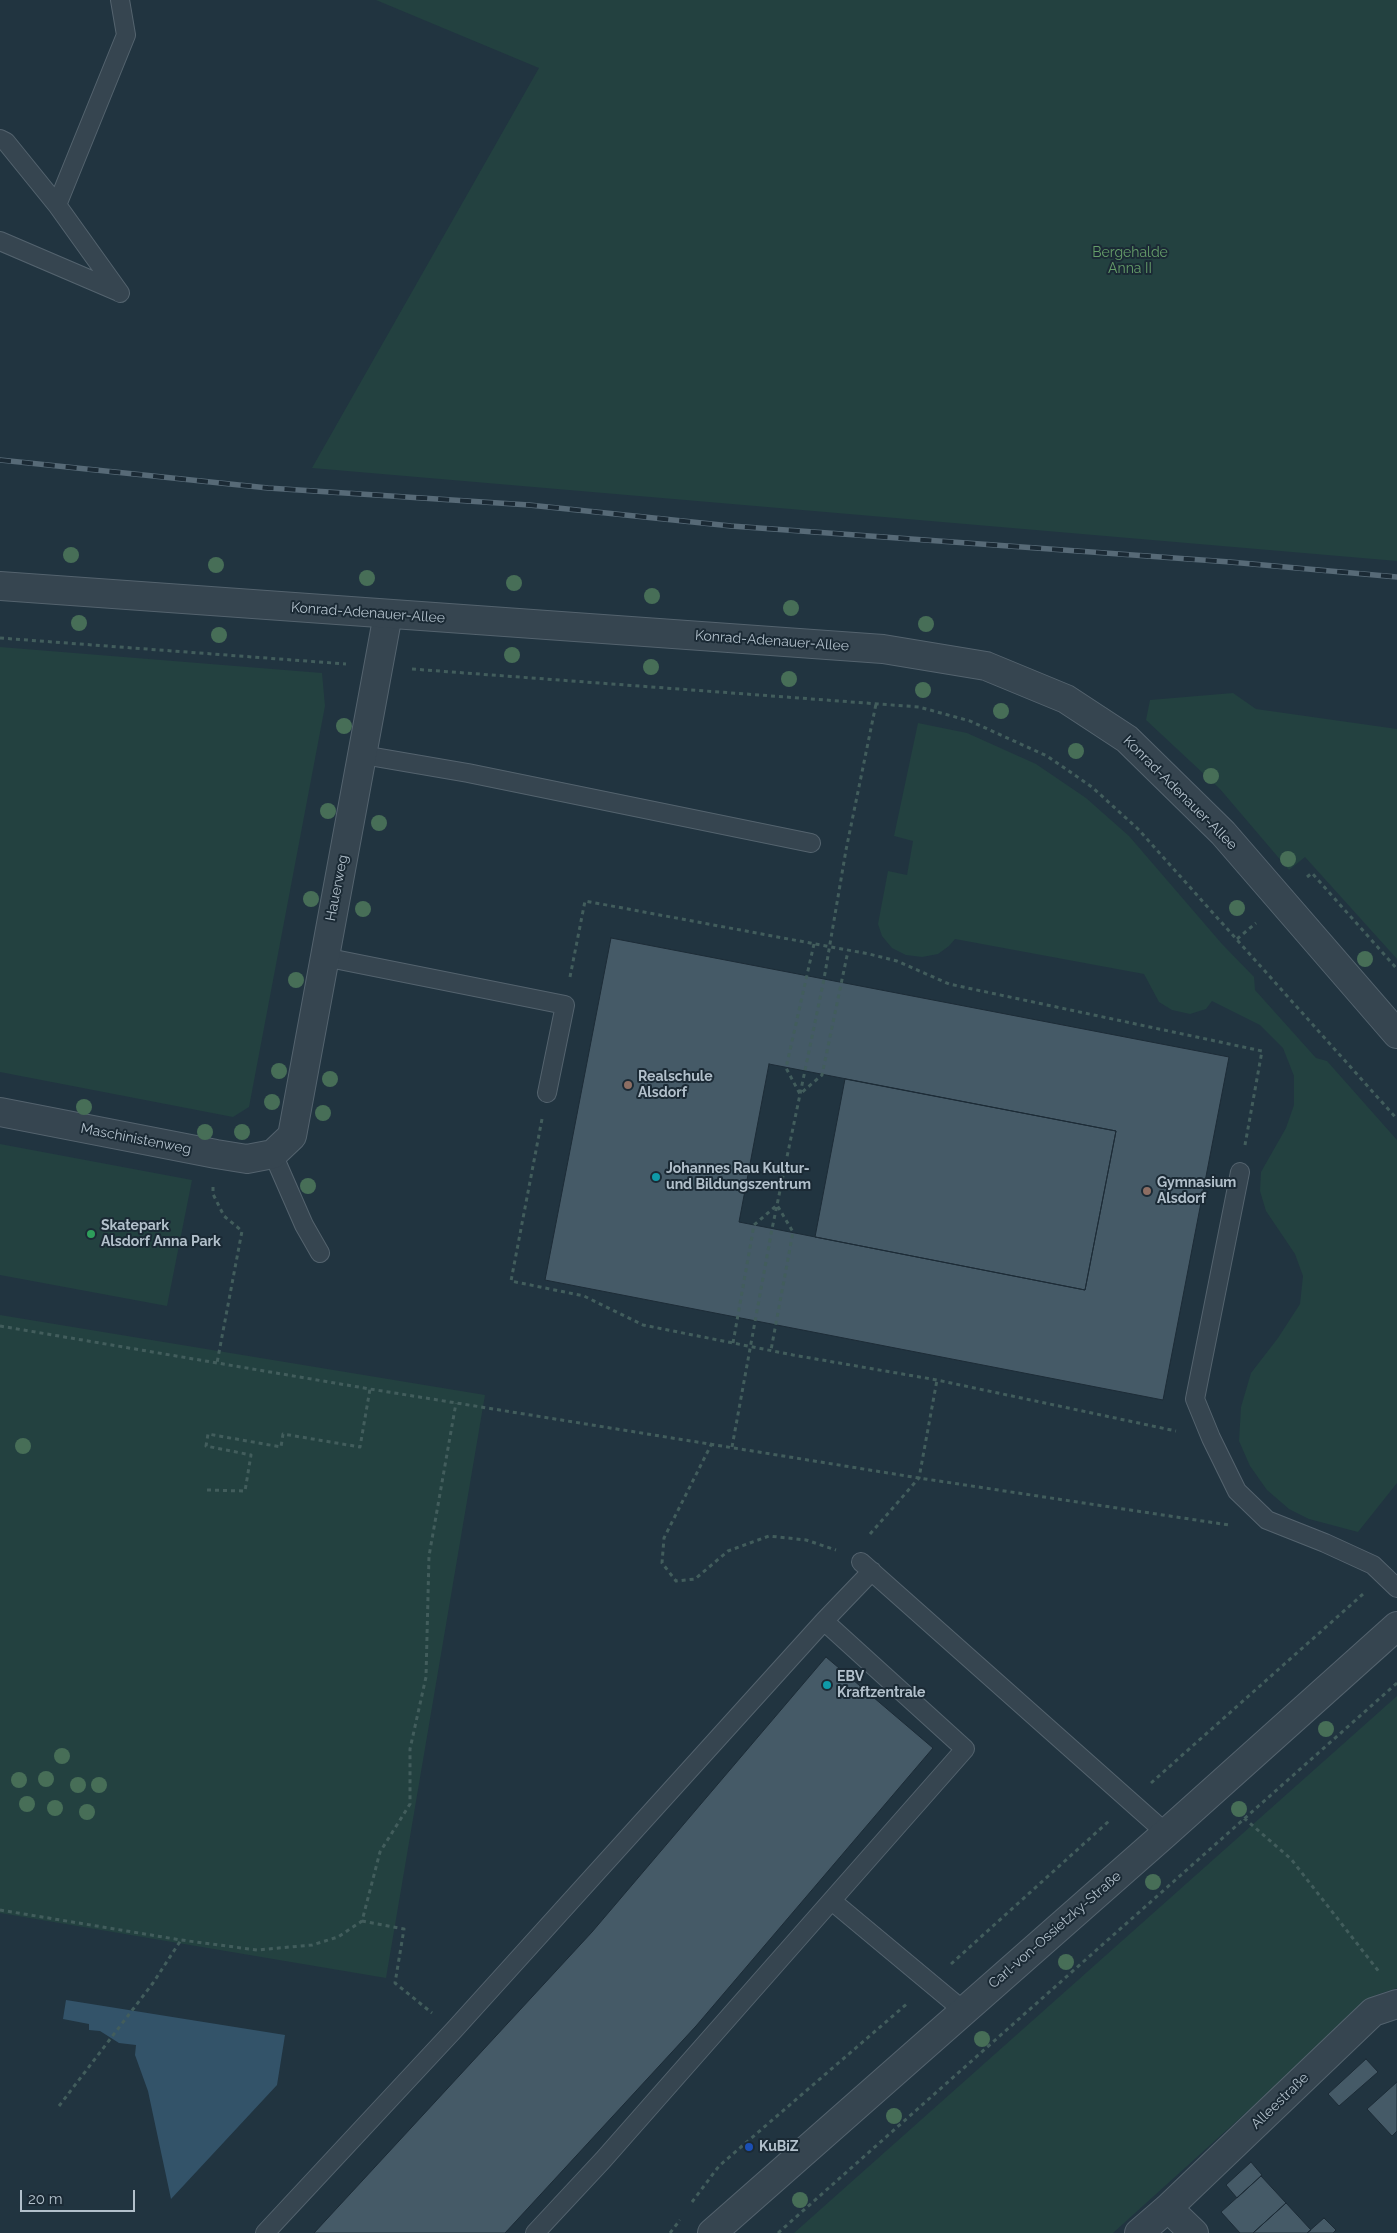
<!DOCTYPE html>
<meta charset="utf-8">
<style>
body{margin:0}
#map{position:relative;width:1397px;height:2233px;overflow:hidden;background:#213440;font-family:Raleway,sans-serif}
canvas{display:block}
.scale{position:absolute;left:20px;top:2190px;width:115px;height:22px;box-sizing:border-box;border:2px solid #b2c0cb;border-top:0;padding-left:6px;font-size:15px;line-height:18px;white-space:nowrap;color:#b2c0cb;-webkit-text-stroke:4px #1b2a35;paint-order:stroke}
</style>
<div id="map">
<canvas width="1397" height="2233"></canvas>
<div class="scale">20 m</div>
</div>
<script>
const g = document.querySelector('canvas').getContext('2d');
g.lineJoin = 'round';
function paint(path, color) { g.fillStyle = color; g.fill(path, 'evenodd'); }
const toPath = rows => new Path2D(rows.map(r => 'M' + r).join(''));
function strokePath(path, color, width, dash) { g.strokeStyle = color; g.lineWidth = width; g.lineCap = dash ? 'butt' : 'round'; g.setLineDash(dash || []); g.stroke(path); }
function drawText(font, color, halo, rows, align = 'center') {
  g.font = font + ' Raleway,sans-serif'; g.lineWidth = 4; g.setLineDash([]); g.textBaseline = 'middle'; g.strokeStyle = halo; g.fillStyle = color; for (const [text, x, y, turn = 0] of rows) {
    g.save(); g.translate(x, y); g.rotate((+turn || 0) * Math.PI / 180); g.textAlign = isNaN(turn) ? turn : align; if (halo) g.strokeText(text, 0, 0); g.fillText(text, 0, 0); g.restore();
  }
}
paint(toPath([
 [376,0,1397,0,1397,561,312,468,539,68],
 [0,647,322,673,325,706,249,1107,233,1117,0,1072],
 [1233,693,1256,709,1397,729,1397,959,1305,857,1289,870,1220,789,1146,720,1150,700],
 [918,723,967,733,1036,764,1086,798,1129,836,1222,944,1254,977,1255,990,1316,1058,1327,1061,1397,1140,1397,1483,1358,1532,1309,1519,1289,1509,1267,1490,1250,1466,1239,1441,1241,1407,1251,1373,1278,1338,1300,1304,1303,1276,1295,1254,1266,1211,1260,1191,1261,1172,1286,1128,1294,1105,1294,1076,1283,1048,1260,1025,1212,1001,1206,1009,1190,1014,1172,1010,1159,1002,1144,974,955,939,949,946,938,954,922,957,906,955,892,948,882,936,878,924,888,871,907,875,913,841,894,836],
 [0,1144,192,1180,167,1306,0,1275],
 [0,1315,485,1395,386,1978,0,1913],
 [1397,1696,1397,1988,1376,1995,1113,2233,794,2233]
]), '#234140');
paint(toPath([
 [66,2000,285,2035,277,2085,171,2199,148,2091,135,2055,136,2045,119,2043,100,2031,89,2030,89,2024,63,2019]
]), '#335369');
const building = toPath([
 [611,938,1229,1057,1163,1400,545,1280,611,938],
 [769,1064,1116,1131,1085,1290,739,1222,769,1064],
 [845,1079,1116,1131,1085,1290,815,1237,845,1079],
 [826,1657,933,1748,696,2026,505,2233,314,2233,592,1932,826,1657],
 [1366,2059,1378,2072,1339,2106,1328,2094,1366,2059],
 [1397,2082,1397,2131,1392,2136,1367,2109,1397,2082],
 [1251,2162,1262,2175,1237,2198,1226,2185,1251,2162],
 [1261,2176,1286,2203,1253,2233,1240,2233,1221,2212,1261,2176],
 [1286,2203,1311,2230,1307,2233,1253,2233,1286,2203],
 [1324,2218,1336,2230,1333,2233,1307,2233,1324,2218]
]);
paint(building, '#455a67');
strokePath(building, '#1d2c37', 1);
const service = toPath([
 [0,139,6,142,57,205,120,293],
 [57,205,126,35,120,0],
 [0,241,119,292],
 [363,755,468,773,811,843],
 [324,957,565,1005,547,1093],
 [273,1154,304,1225,320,1253],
 [1240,1172,1195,1399,1211,1438,1237,1491,1267,1520,1325,1543,1373,1565,1397,1588],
 [861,1562,1166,1833],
 [824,1621,872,1571],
 [832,1901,964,2011],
 [265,2233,454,2030,824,1621,965,1749,603,2160,535,2233]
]);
const minor = toPath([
 [0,1112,216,1154,247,1159,273,1154,292,1136,388,614],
 [1168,2208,1194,2233],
 [712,2233,1166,1833,1397,1626],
 [1139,2233,1168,2208,1373,2012,1397,2004]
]);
const tertiary = toPath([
 [0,586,883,649,986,666,1066,699,1127,739,1223,833,1397,1034]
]);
strokePath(service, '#54636e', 20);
strokePath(minor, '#54636e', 30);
strokePath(tertiary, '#54636e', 30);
strokePath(toPath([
 [0,638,346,664],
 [412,669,919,707,970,721,1047,756,1092,787,1138,829,1397,1119],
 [1307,877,1312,873,1397,969],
 [1237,939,1256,923],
 [814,944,786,1068,800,1094,822,1075,848,951],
 [570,977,585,901,869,954,897,961,949,984,1262,1051,1245,1145],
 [542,1119,511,1281,584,1296,643,1325,793,1355,937,1380,1176,1431],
 [213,1187,213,1194,224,1216,242,1231,217,1363],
 [0,1326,370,1389,919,1478,1229,1525],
 [733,1343,754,1225,777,1205,793,1232,771,1350],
 [712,1443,664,1538,662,1563,676,1581,695,1579,728,1551,769,1536,806,1540,836,1550],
 [732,1447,772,1229,824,979,846,850,876,704],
 [207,1490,245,1491,251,1455,206,1446,208,1434,281,1447,283,1434,360,1447,370,1389],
 [870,1534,919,1478,937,1380],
 [1151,1783,1363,1594],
 [1244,1818,1291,1859,1380,1973],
 [0,1910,181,1940,257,1950,312,1945,338,1937,362,1921,380,1852,410,1804,410,1749,426,1677,429,1556,456,1403],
 [362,1921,404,1929,395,1983,432,2013],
 [951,1964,1109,1821],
 [59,2106,153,1983,181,1940],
 [692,2202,719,2166,909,2002],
 [670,2233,680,2220],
 [778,2233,1397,1683]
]), '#425d5c', 3, [4, 4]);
strokePath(service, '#364550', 18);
strokePath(minor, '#364550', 28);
strokePath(tertiary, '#364550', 28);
const rail = toPath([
 [0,460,268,488,529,505,731,526,1230,562,1397,577]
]);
strokePath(rail, '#576a77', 5.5);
strokePath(rail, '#1b2a35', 4, [11]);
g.fillStyle = '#476e57';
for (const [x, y] of [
 [71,555],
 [216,565],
 [367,578],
 [514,583],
 [652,596],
 [791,608],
 [79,623],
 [926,624],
 [219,635],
 [512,655],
 [651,667],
 [789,679],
 [923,690],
 [1001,711],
 [344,726],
 [1076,751],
 [1211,776],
 [328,811],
 [379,823],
 [1288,859],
 [311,899],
 [1237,908],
 [363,909],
 [1365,959],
 [296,980],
 [279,1071],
 [330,1079],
 [272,1102],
 [84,1107],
 [323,1113],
 [205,1132],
 [242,1132],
 [308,1186],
 [23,1446],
 [1326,1729],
 [62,1756],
 [46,1779],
 [19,1780],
 [78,1785],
 [99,1785],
 [27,1804],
 [55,1808],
 [1239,1809],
 [87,1812],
 [1153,1882],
 [1066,1962],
 [982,2039],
 [894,2116],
 [800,2200]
]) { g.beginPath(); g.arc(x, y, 8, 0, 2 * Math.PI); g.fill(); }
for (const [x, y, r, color] of [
 [628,1085,5,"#8d6e63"],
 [656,1177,5,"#0f9aa8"],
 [1147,1191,5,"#8d6e63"],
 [91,1234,5,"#2e9e5b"],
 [827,1685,5,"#0f9aa8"],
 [749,2147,5,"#1a4fb4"]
]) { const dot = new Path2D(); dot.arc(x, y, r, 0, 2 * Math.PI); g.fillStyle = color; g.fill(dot); strokePath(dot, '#1b2a35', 2); }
drawText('14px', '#669e6a', '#1b2a35', [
 ["Bergehalde",1130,253],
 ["Anna II",1130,269]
]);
drawText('14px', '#b2c0cb', '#1b2a35', [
 ["Konrad-Adenauer-Allee",368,613,4],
 ["Konrad-Adenauer-Allee",772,641,4],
 ["Konrad-Adenauer-Allee",1180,793,45],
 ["Hauerweg",337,888,-79],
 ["Maschinistenweg",136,1139,11],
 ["Carl-von-Ossietzky-Straße",1055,1930,-41],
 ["Alleestraße",1280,2101,-44]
]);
drawText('bold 14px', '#b2c0cb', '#1b2a35', [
 ["Realschule",638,1077],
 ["Alsdorf",638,1093],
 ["Johannes Rau Kultur-",666,1169],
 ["und Bildungszentrum",666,1185],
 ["Gymnasium",1157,1183],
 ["Alsdorf",1157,1199],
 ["Skatepark",101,1226],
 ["Alsdorf Anna Park",101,1242],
 ["EBV",837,1677],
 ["Kraftzentrale",837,1693],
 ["KuBiZ",759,2147]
], 'left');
</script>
